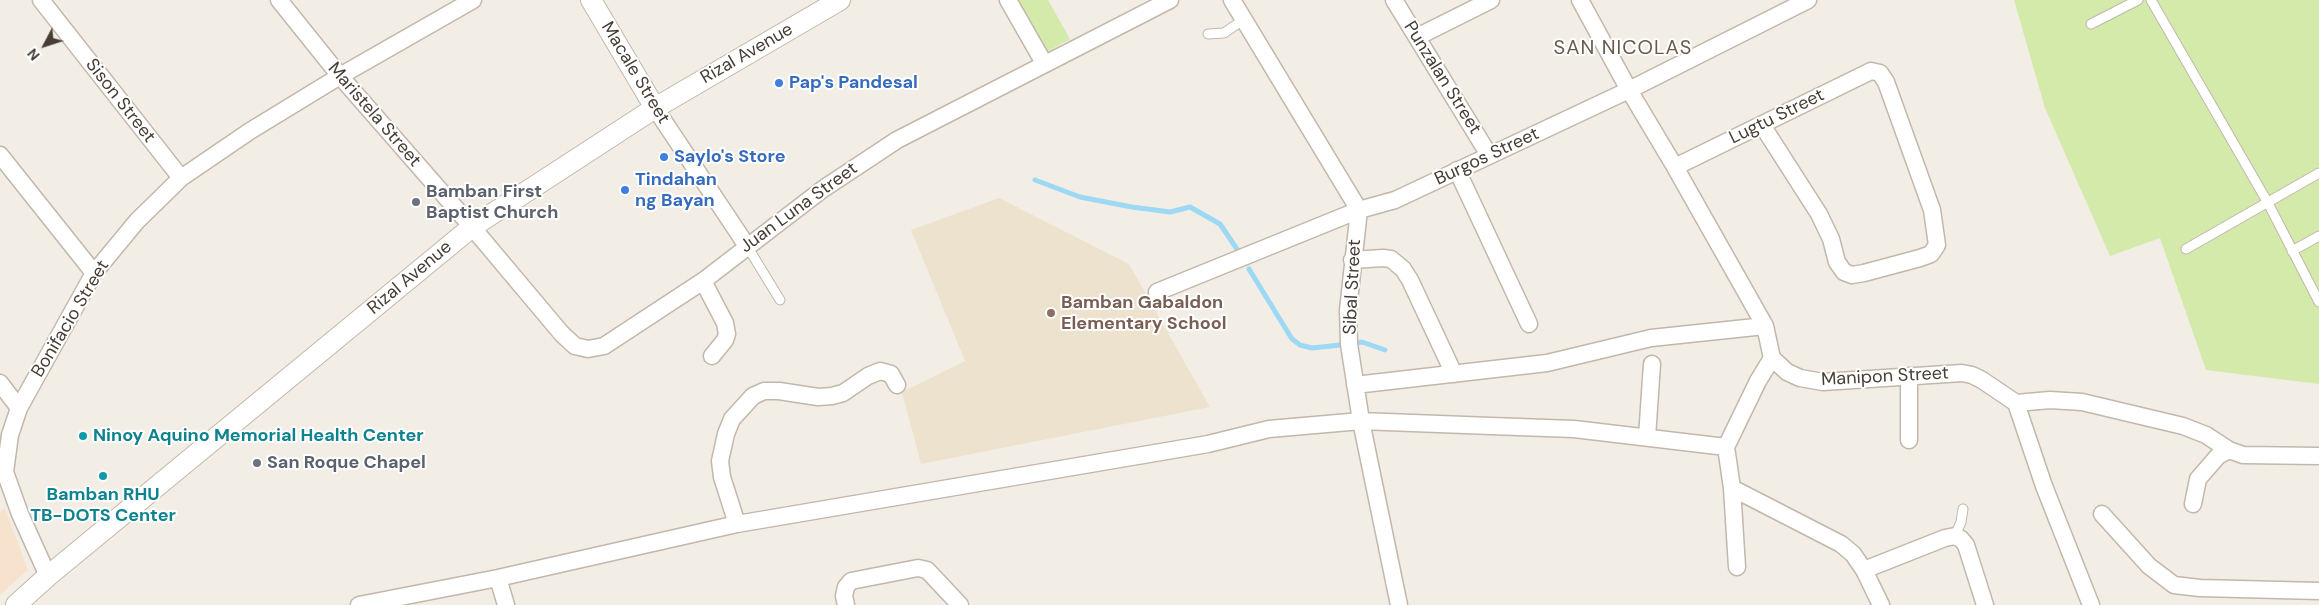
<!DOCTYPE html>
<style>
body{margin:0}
#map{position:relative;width:2319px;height:605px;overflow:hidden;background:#f3eee5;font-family:"DM Sans",sans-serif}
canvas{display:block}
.north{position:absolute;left:20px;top:20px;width:50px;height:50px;-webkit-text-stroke:4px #fff;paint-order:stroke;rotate:230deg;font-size:14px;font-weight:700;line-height:20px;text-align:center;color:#463d34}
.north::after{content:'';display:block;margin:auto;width:18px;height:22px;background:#463d34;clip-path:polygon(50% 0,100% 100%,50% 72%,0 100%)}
</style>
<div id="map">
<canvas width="2319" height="605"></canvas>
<div class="north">N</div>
</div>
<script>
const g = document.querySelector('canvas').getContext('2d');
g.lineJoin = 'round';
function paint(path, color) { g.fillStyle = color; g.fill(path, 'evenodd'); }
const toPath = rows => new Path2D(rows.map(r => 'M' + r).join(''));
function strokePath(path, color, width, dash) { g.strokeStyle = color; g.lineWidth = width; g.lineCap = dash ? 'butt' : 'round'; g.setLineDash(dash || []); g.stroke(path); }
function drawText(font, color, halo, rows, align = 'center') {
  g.font = font + ' "DM Sans",sans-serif'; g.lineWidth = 4; g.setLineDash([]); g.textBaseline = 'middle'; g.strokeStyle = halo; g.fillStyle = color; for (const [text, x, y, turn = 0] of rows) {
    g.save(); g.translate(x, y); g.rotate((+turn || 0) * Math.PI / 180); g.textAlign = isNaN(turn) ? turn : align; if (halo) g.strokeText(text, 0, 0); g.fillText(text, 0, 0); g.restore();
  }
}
paint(toPath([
 [5,508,28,570,0,595,0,512]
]), '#f7e2ce');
paint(toPath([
 [999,198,1129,264,1210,407,921,464,902,392,965,361,911,230]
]), '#ede2cd');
paint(toPath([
 [1018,0,1048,0,1070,39,1047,52],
 [2014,0,2319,0,2319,384,2206,370,2160,238,2110,256,2045,108]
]), '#d3eaab');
strokePath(toPath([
 [1035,180,1080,197,1132,207,1170,212,1190,207,1220,224,1241,255],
 [1249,269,1292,339,1300,345,1312,348,1340,345],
 [1354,343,1362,342,1385,350]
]), '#9dd8f4', 5);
const service = toPath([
 [2151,0,2268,203,2319,302],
 [2091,24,2138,0],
 [1208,34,1224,33,1243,20],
 [747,246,780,300],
 [2186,249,2319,173],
 [2292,251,2319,236],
 [1955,536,1961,522,1963,509]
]);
const minor = toPath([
 [41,0,181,178],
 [279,0,340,76,472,227,562,334,575,346,588,349,604,346,703,281,823,189,897,140,1170,0],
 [1008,0,1044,63],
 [1232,0,1359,210,1348,310,1349,344,1361,421,1399,605],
 [1394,0,1489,155],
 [1580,0,1629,90,1675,167,1765,326,1772,358,1787,372,1800,378,1823,382,1962,373,1972,375,1982,380,2016,403,2050,400,2082,402,2183,426,2206,435,2229,450,2243,455,2319,456],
 [1417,37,1491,0],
 [655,108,747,246],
 [0,155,94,273],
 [1675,167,1871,71,1880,73,1886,82,1932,210,1937,245,1931,254,1920,258,1864,273,1852,275,1844,272,1837,262,1831,239,1819,214,1762,125],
 [1457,170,1529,324],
 [1352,260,1383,258,1391,259,1403,269,1410,280,1454,374],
 [703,281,725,323,727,334,725,340,712,356],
 [1157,292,1359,210,1395,200,1629,90,1808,0],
 [0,383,19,408],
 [1355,385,1547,363,1651,338,1765,326],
 [2016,403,2044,486,2091,605],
 [1647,437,1652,364],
 [1909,440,1909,376],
 [1732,488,1841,544,1853,554,1864,570,1881,605],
 [2193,504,2198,479,2218,456,2229,450],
 [2102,514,2149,566,2174,585,2200,588,2319,591],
 [737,524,722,477,720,461,726,434,732,419,753,396,764,391,779,391,818,397,832,396,843,393,868,376,880,371,891,374,897,385],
 [1737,567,1732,488,1726,447,1758,381,1772,358],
 [1864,570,1945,538,1955,536,1961,539,1966,545,1985,605],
 [48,576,20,514,5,472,10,435,19,408,94,273,137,221,181,178,250,131,340,76,473,0],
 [498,578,506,605],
 [359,605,498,578,737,524,1208,444,1269,429,1361,421,1491,426,1574,429,1726,447],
 [846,605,844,596,846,587,851,581,918,568,927,570,960,605]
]);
const tertiary = toPath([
 [591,0,655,108],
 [16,605,48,576,472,227,655,108,840,0]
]);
strokePath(service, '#c2b7aa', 11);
strokePath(minor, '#c2b7aa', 19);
strokePath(tertiary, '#c2b7aa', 22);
strokePath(service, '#fff', 9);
strokePath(minor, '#fff', 16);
strokePath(tertiary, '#fff', 20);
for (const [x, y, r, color] of [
 [779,83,5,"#3f7fe0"],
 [664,157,5,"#3f7fe0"],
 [625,190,5,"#3f7fe0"],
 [416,202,5,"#6b7280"],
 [1051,313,5,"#8d6e63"],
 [83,436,5,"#0f9aa8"],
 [257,463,5,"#6b7280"],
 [103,476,5,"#0f9aa8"]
]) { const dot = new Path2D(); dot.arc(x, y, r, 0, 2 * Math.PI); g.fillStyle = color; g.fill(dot); strokePath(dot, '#fff', 2); }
drawText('18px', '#463d34', '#fff', [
 ["Rizal Avenue",747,54,-30],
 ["Macale Street",635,73,59],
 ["Punzalan Street",1442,78,58],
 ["Sison Street",120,101,52],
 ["Maristela Street",374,115,49],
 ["Lugtu Street",1777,117,-26],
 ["Burgos Street",1487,157,-25],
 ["Juan Luna Street",799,208,-36],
 ["Rizal Avenue",410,278,-40],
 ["Sibal Street",1353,287,-87],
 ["Bonifacio Street",71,319,-59],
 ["Manipon Street",1885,377,-3]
]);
drawText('bold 18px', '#366cbe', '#fff', [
 ["Pap's Pandesal",789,83],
 ["Saylo's Store",674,157],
 ["Tindahan",635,180],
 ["ng Bayan",635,201]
], 'left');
drawText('bold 18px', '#5b616d', '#fff', [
 ["Bamban First",426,192],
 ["Baptist Church",426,213],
 ["San Roque Chapel",267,463]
], 'left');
drawText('bold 18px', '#785e54', '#fff', [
 ["Bamban Gabaldon",1061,303],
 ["Elementary School",1061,324]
], 'left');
drawText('bold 18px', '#0d838f', '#fff', [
 ["Ninoy Aquino Memorial Health Center",93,436],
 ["Bamban RHU",103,495,"center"],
 ["TB-DOTS Center",103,516,"center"]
], 'left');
g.letterSpacing = '1px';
drawText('20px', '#695a4b', '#fff', [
 ["SAN NICOLAS",1623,49]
]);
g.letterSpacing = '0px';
</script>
